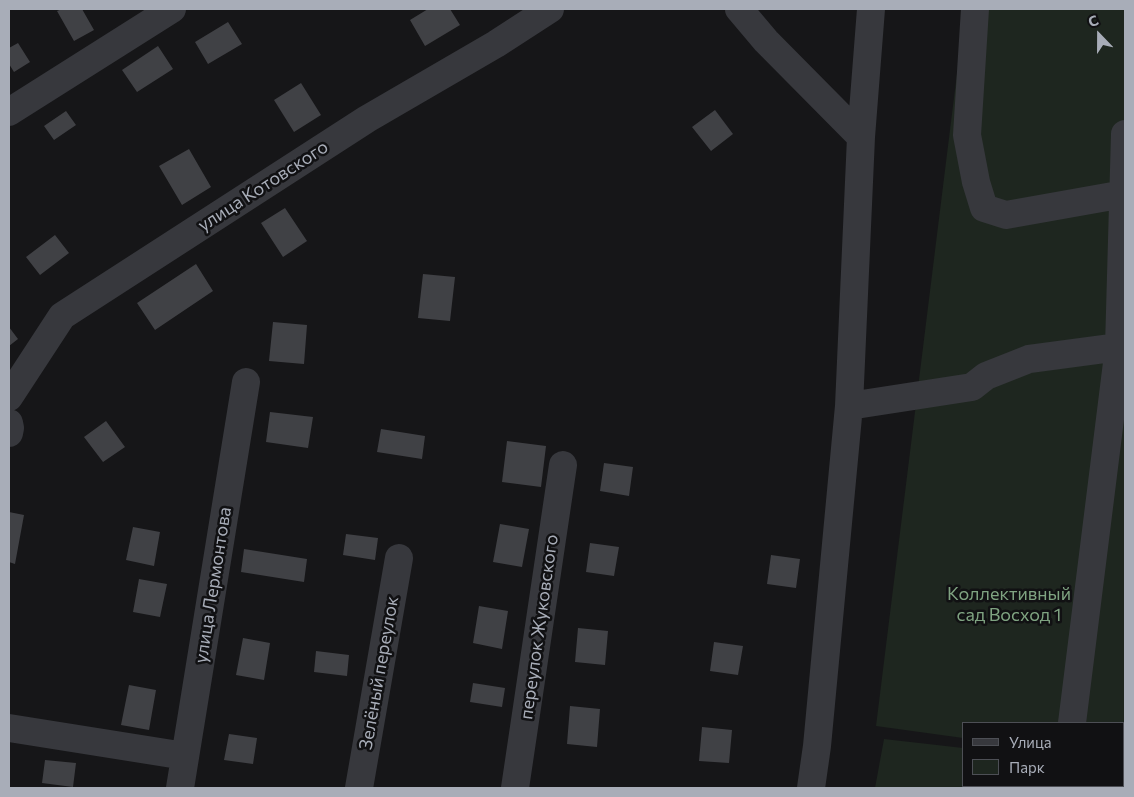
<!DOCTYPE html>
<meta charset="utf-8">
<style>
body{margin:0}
#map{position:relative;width:1134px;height:797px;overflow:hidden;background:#161618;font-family:Commissioner,sans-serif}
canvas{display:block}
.frame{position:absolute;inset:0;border:10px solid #a8adb8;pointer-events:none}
.legend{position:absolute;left:962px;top:722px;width:162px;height:65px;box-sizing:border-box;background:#111113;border:1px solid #4d4f55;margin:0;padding:6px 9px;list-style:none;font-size:15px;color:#a8adb8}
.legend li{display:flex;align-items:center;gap:10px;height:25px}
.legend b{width:25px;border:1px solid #4d4f55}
.north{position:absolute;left:1074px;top:10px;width:50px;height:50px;-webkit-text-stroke:4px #111113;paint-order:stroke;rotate:338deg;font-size:14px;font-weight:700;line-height:20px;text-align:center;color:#a8adb8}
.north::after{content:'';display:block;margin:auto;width:18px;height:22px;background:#a8adb8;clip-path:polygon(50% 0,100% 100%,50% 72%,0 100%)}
</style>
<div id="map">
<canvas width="1134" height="797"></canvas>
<div class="frame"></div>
<ul class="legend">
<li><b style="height:6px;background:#37383d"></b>Улица</li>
<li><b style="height:14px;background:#1e261f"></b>Парк</li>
</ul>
<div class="north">С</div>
</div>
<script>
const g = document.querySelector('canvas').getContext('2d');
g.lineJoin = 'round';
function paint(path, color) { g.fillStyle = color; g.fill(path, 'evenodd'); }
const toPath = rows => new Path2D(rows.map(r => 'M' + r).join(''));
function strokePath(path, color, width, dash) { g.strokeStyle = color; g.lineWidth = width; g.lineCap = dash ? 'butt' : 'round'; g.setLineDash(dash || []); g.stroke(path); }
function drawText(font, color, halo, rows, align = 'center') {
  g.font = font + ' Commissioner,sans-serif'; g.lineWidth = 5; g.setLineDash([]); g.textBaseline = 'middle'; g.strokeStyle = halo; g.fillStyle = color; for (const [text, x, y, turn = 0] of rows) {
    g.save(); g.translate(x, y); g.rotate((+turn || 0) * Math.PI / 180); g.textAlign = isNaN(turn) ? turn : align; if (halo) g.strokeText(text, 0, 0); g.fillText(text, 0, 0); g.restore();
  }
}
paint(toPath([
 [965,9,1125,9,1125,759,1123,759,1123,723,963,723,963,738,876,726],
 [884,739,963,748,963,786,1123,786,1123,767,1125,768,1125,788,875,788]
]), '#1e261f');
paint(toPath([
 [62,9,82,9,94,30,74,41,57,11],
 [428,9,450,9,460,25,425,46,410,20],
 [228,22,242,44,208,64,195,42],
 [18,43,30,62,14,72,9,64,9,48],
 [158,46,173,69,137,92,122,70],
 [301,83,321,115,294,132,274,100],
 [715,110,733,134,711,151,692,127],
 [66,111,76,125,54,140,44,126],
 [189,149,211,187,182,205,159,166],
 [285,208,307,241,283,257,261,223],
 [55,235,69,253,40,275,26,257],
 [196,264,213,291,155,330,137,303],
 [423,274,455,277,450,321,418,318],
 [273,322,307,325,304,364,269,361],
 [9,327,18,339,9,346],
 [270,412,313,417,308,448,266,442],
 [106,421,125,447,103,462,84,437],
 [381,429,425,436,422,459,377,452],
 [507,441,546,446,541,487,502,482],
 [604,463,633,467,629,496,600,491],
 [9,512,24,515,15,564,9,562],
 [500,524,529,529,522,567,493,562],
 [133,527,160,532,154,566,126,560],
 [346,534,378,538,375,560,343,555],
 [590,543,619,547,614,576,586,572],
 [244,549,307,559,304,582,241,572],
 [771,555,800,559,796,588,767,584],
 [139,579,167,584,160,617,133,612],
 [479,606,508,611,502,649,473,643],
 [578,628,608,631,605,665,575,662],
 [243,638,270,643,264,680,236,675],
 [714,642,743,646,738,675,710,671],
 [316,651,349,655,347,676,314,672],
 [473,683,505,688,502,707,470,702],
 [129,685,156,690,149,730,121,725],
 [570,706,600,709,597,747,567,744],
 [702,727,732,730,729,763,699,761],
 [229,734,257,738,253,764,224,760],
 [45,760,76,763,73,787,42,783]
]), '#404145');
strokePath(toPath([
 [739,9,766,41,861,137],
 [975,9,967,135,976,182,984,208,1006,215,1124,194],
 [9,112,172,9],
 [9,397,62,316,367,119,496,44,550,9],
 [849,406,972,387,986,376,1029,359,1119,347,1125,347],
 [9,423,10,428,9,433],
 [1072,723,1119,347,1125,134],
 [9,728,185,756],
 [1123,756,1125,756],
 [180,788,246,382],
 [359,788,399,558],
 [515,788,563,465],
 [811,788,817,746,849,406,861,137,871,9],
 [998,788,998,786]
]), '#37383d', 28);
drawText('18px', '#a8adb8', '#111113', [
 ["улица Котовского",263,186,-33],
 ["улица Лермонтова",213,585,-81],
 ["переулок Жуковского",539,627,-82],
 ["Зелёный переулок",379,673,-80]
]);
drawText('18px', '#7fa381', '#111113', [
 ["Коллективный",1009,594],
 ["сад Восход 1",1009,615]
]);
</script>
